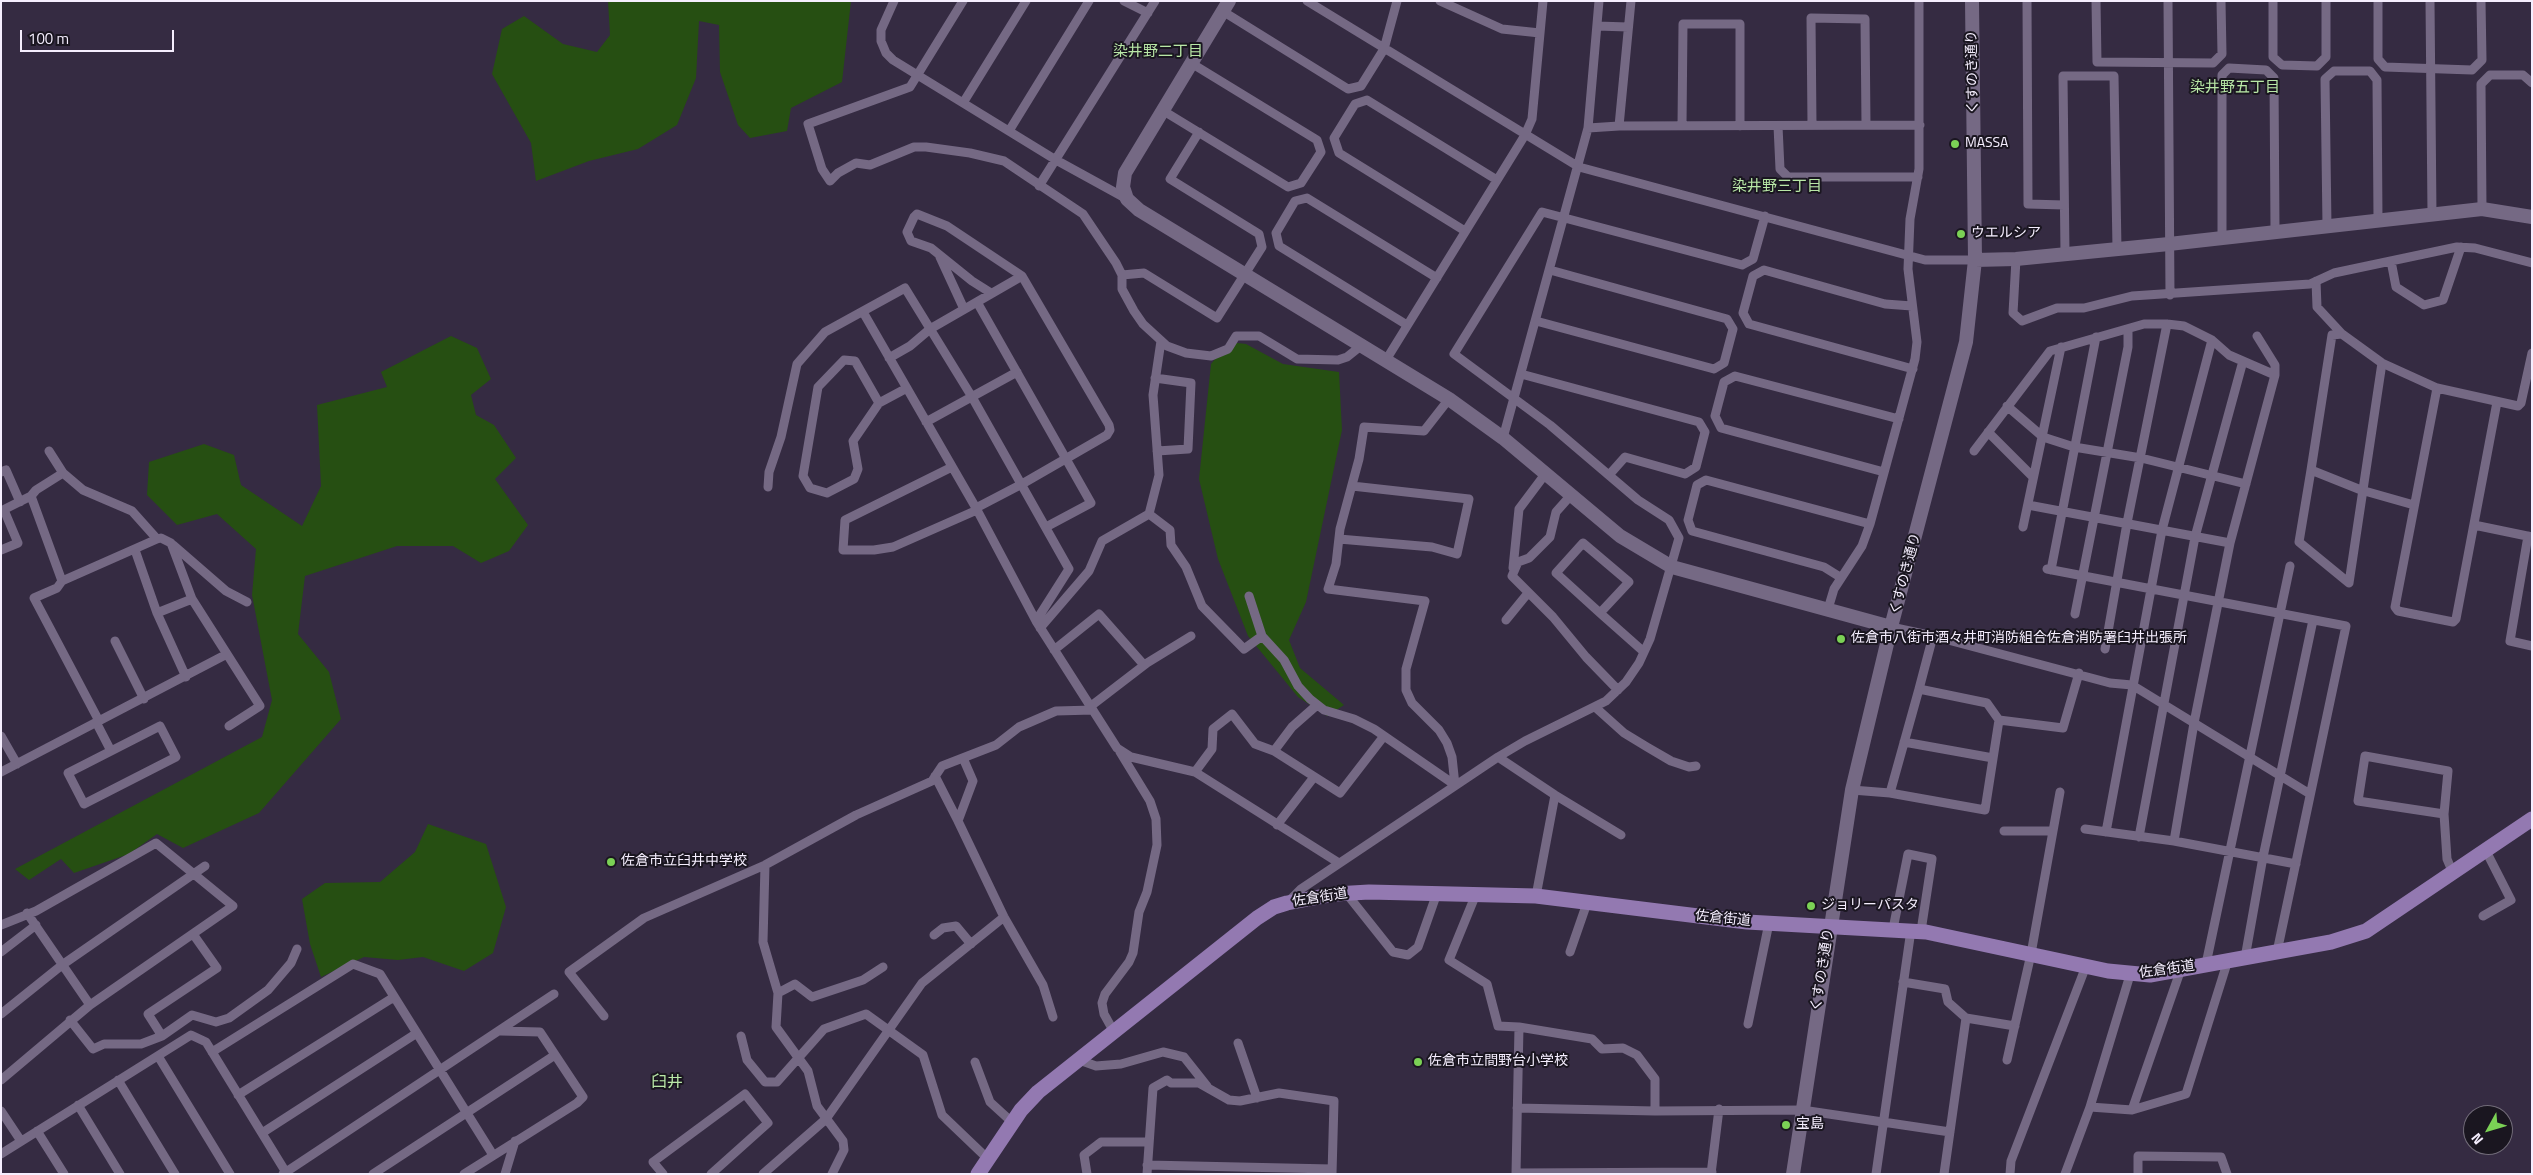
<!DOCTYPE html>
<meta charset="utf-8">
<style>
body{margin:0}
#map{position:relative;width:2533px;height:1175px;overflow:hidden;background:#352b42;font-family:"Titillium Web",sans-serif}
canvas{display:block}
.frame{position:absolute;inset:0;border:2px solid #f5eefe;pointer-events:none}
.north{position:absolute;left:2463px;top:1105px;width:50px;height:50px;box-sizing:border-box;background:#1a1620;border:1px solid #726c79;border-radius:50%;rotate:231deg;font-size:14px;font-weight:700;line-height:20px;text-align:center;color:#f5eefe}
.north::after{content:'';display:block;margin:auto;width:18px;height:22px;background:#7bd155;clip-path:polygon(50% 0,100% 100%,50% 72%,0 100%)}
.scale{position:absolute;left:20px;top:30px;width:154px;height:22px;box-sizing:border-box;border:2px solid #f5eefe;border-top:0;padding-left:6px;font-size:15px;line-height:18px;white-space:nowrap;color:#f5eefe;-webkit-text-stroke:4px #1a1620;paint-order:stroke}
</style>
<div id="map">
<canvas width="2533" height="1175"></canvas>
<div class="frame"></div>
<div class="north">N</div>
<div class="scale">100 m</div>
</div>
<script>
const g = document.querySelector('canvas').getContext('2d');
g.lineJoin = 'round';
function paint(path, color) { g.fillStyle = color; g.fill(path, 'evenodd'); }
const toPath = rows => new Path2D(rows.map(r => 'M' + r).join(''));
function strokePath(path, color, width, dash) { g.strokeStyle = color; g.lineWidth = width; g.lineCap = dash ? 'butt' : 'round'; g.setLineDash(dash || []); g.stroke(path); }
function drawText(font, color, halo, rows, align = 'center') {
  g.font = font + ' "Titillium Web","Noto Sans JP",sans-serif'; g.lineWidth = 4; g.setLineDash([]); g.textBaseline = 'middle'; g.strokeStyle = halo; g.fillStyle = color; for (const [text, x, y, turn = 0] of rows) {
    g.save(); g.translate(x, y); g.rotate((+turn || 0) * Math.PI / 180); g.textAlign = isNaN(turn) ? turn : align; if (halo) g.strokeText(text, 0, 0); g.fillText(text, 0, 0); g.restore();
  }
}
paint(toPath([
 [608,1,851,1,842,82,791,108,787,131,750,138,738,125,720,72,719,25,699,21,696,78,677,125,638,149,589,161,536,181,531,143,492,74,502,29,524,16,563,44,597,52,610,35],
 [451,336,477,348,491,379,471,395,476,415,494,425,516,458,495,479,528,525,509,551,481,563,453,546,397,546,305,576,298,634,329,672,341,719,259,813,183,848,157,834,129,854,74,873,61,859,29,880,15,869,262,737,272,700,252,595,256,549,217,514,177,525,147,495,149,462,204,444,234,455,241,485,302,526,321,486,317,405,387,387,381,372],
 [1229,342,1246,344,1283,364,1339,372,1342,430,1306,602,1289,640,1300,668,1344,705,1327,716,1298,697,1248,636,1218,559,1199,479,1211,364],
 [428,824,486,844,506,907,493,953,464,971,423,957,398,960,364,957,321,977,310,944,302,899,325,883,380,882,415,852]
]), '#264f12');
strokePath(toPath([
 [894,1,881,30,881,41,886,53,893,60,1056,160,1127,199],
 [963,1,910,87,808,124,822,169,830,181,838,173,856,163,870,165,914,147,926,147,970,153,1004,161,1083,214,1116,263,1122,275,1122,289,1134,311,1143,324,1167,346,1186,353,1211,356,1228,349,1236,336,1259,336,1297,359,1338,360,1347,357,1362,345],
 [1124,1,1148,13],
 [1307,1,1579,167,1925,260,1975,260],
 [1440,1,1502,29,1540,33],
 [2027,1,2028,204,2064,205],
 [2096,1,2097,62,2213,63,2222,54,2221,1],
 [2168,1,2170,295],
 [2273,1,2273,57,2282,65,2317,66,2326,57,2326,1],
 [2378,1,2378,59,2385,67,2472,70,2482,60,2481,1],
 [2430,1,2432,214],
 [1224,12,1348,89,1361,86,1384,49,1397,1],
 [1597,26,1628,27],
 [963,103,1026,1],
 [1162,110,1288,187,1301,183,1321,152,1317,140,1191,63],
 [1812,125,1811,18,1865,19,1866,125],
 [1619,126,1631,1],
 [1682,126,1683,24,1740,24,1740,126],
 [1778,126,1780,169,1788,177,1918,177],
 [1588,128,1619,126,1920,125],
 [1009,131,1089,1],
 [1039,186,1155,1],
 [2482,209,2481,84,2490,75,2523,75,2532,83],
 [2327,226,2325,79,2334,71,2370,71,2377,80,2378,220],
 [1465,231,1339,153,1334,138,1355,104,1367,100,1497,180],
 [2222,237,2222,75,2229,68,2266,70,2274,78,2275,231],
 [2065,254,2063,76,2114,76,2117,249],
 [940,257,964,309],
 [2016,259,2013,313,2022,321,2057,308,2084,308,2132,296,2310,284,2334,273,2457,247,2475,248,2532,263],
 [2391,261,2396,287,2424,305,2443,300,2461,247],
 [1122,275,1144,273,1217,318,1262,247,1259,234,1170,179,1199,132],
 [2316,281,2317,307,2342,334],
 [977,302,1091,503,1046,527],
 [1912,306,1885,304,1764,270,1753,276,1743,313,1749,324,1913,369],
 [863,312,976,508,1036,621,1117,748,1131,757,1195,772,1339,863],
 [1536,321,1714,369,1724,363,1733,329,1727,319,1550,270],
 [1407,325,1279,246,1276,233,1295,201,1307,198,1437,278],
 [889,358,910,346,930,329,1022,276],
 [1386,360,1525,135,1532,119,1543,1],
 [1521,374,1699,422,1705,432,1696,467,1685,474,1625,457,1609,475],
 [1155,378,1191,383,1188,449,1157,451],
 [2437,388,2395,607,2398,611,2453,622,2456,619,2497,402],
 [1449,399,1424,431,1364,427,1359,459,1340,529,1336,564,1328,589,1425,601,1406,669,1406,690,1412,703,1439,730,1447,743,1452,757,1455,785],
 [879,403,855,361,844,360,818,387,803,476,810,488,827,493,854,479,858,469,853,441,879,403,907,388],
 [2007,406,2043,437,2074,447,2141,458,2246,484],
 [926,422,1017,372],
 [1988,432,2033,477],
 [1503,438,1588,128,1599,1],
 [49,451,63,473,83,490,132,511,157,539,161,538,171,543,192,599,260,706,229,726],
 [1974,451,2050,351,2144,324,2167,324,2184,326,2212,340,2229,355,2275,375,2275,365,2257,336],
 [952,467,845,520,843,550,874,550,893,547,977,510],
 [2311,470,2299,542,2349,583,2382,363],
 [1,472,6,470,20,502],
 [1884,472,1721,428,1715,416,1724,382,1735,376,1899,419],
 [768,487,769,472,781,437,797,364,825,332,905,288,972,397,1069,569,1036,621],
 [1572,494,1556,512,1550,537,1529,558,1518,562,1512,576,1553,617,1586,657,1618,690],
 [31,496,62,581],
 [2028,505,2230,543],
 [2414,505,2361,490,2311,470,2332,335,2342,334,2382,363,2437,388,2518,406,2521,403,2532,353],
 [976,508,1022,484,1107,435,1110,430,1109,425,1022,276,947,226,917,214,914,217,907,232,911,241,931,248,972,281,991,293],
 [1,511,31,496,36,490,63,473],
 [1149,514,1170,530,1171,545,1186,567,1202,606,1244,649,1262,636],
 [2474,525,2532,537],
 [2023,527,2061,347],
 [2528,536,2510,641,2532,646],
 [1339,539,1432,547,1457,554,1469,499,1352,486],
 [173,545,226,591,247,602],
 [1,550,18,543,4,510],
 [135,550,157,613,186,677],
 [1513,568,1519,509,1546,473],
 [2047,569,2346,626,2277,952],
 [2051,570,2096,337],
 [1840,577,1824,567,1692,531,1688,520,1697,485,1706,480,1870,524],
 [1249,596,1262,636,1284,660,1298,686,1310,699,1324,710,1354,719,1374,729,1455,785],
 [1828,609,1834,589,1862,546,1870,524,1915,359,1917,342,1908,269,1910,219,1919,169,1919,1],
 [157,613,192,599],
 [1600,613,1629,582,1583,543,1556,573,1600,613,1644,652],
 [2075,614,2128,347,2128,329],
 [1506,620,1528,593],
 [1891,627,1933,636,2110,683,2132,685,2310,794],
 [1040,628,1089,571,1102,541,1149,514,1159,475,1153,395,1161,341],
 [1933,636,1919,689,1987,703,1999,720],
 [115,641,144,699],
 [2105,649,2127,523,2167,324],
 [1054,650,1099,614,1144,665],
 [1317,705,1292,727,1274,751,1340,793,1384,736],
 [1091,706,1147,663,1191,636],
 [1595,707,1624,733,1647,747,1671,761,1689,767,1696,766],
 [99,721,34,598,57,588,62,581,157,539],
 [96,722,111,751],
 [160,726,176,757,84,804,68,773,160,726],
 [1,736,17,764],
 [1904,742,1993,758],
 [1498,757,1555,795,1621,835],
 [963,758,973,781,958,821,1004,917,1043,985,1053,1017],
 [1,772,227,654],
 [1195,772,1212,749,1213,729,1232,714,1255,744,1274,751],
 [935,776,958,821],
 [1852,790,1890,793,1985,810,1999,720,2063,728,2079,673],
 [1890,793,1919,689],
 [2444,814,2358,801,2365,756,2448,771,2444,814,2447,859,2453,873],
 [1277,825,1314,777],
 [2085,829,2174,841,2296,864],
 [2004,831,2053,831],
 [2106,832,2162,530,2212,340],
 [2139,837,2195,537,2243,361],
 [2174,841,2194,723,2230,543,2275,375],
 [765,865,763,942,778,993,776,1027,808,1071,817,1106,843,1141,844,1150,832,1174],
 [1346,893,1393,952,1408,955,1418,947,1437,893],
 [1476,894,1449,960,1487,984,1498,1026,1519,1027,1592,1039,1602,1049,1623,1048,1637,1055,1655,1079,1655,1111],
 [1536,896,1555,795],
 [1289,901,1301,889,1498,757,1525,741,1606,701,1626,682,1639,663,1650,639,1679,538,1669,520,1638,500,1550,425,1454,354,1542,212,1742,265,1753,259,1765,216],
 [27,913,90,1005],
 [2483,916,2511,900,2486,851],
 [1,925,36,911,156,843,233,906,90,1005,1,1080],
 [1893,929,1908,854,1932,859,1921,931],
 [934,935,943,928,956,926,971,944],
 [1,952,36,925],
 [1570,952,1587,903],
 [2245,958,2263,857,2313,620],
 [2206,964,2290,566],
 [1903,982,1945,989,1948,1002,1966,1018,1944,1174],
 [778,993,795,984,812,997,863,980,883,967],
 [1,1014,62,965,205,866],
 [604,1016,569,972,644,918,765,865,856,815,932,781,942,766,996,745,1019,727,1056,711,1093,710],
 [1966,1018,2015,1026],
 [70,1020,93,1049,104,1044,141,1044,162,1036,192,1015,216,1022,229,1018,268,990,291,963,297,949],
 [1748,1024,1769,923],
 [1114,1032,1104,1014,1102,1003,1105,994,1129,962,1133,953,1139,912,1147,892,1157,845,1156,819,1150,801,1120,752],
 [162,1036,148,1014,217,968,193,934],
 [741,1036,747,1060,765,1082,777,1082,824,1029,866,1014,923,1055,942,1115,988,1159],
 [1238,1043,1257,1098],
 [212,1052,353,964,380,974,493,1155],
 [158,1056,230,1174],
 [1079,1060,1096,1066,1121,1064,1163,1052,1184,1057,1207,1086],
 [2007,1060,2031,954,2060,792],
 [975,1062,990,1102,1013,1123],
 [118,1080,175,1174],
 [238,1095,394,997],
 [78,1105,120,1174],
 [2090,1107,2132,1110,2186,1094,2228,960],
 [1517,1108,1655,1111,1802,1110,1950,1132],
 [2132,1110,2181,969],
 [1,1111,21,1141],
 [37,1131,64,1174],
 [262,1133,417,1033],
 [1,1154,191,1035,206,1042,287,1174],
 [1147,1165,1332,1169],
 [1516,1173,1712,1172],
 [283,1174,554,994],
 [373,1174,555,1055],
 [464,1174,577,1103,583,1097,540,1032,501,1031],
 [505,1174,515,1141],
 [663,1174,653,1162,745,1094,768,1123,711,1174],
 [763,1174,826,1119,922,983,1004,917],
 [1087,1174,1084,1155,1101,1142,1149,1142],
 [1147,1174,1153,1088,1167,1080,1171,1083,1199,1083,1229,1100,1240,1101,1279,1093,1334,1101,1332,1174],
 [1516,1174,1519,1027],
 [1711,1174,1719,1109],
 [1876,1174,1911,930],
 [2010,1174,2011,1161,2086,966],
 [2065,1174,2090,1107,2130,975],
 [2138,1174,2138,1156,2221,1157,2227,1174]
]), '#756984', 9);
strokePath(toPath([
 [1229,1,1125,173,1123,187,1127,199,1139,210,1449,399,1503,438,1620,536,1672,567,1891,627],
 [1975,260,2016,259,2169,244,2482,209,2532,217],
 [1793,1174,1852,790,1891,627,1966,342,1975,260,1972,1]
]), '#756984', 14);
strokePath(toPath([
 [978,1174,1021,1110,1038,1092,1257,918,1274,907,1287,903,1335,894,1369,892,1536,896,1747,922,1926,932,2108,971,2150,975,2331,942,2366,931,2532,819]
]), '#9379b1', 15);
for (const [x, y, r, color] of [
 [1955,144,5,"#7bd155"],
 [1961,234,5,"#7bd155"],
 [1841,639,5,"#7bd155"],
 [611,862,5,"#7bd155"],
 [1811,906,5,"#7bd155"],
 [1418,1062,5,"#7bd155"],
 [1786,1125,5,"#7bd155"]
]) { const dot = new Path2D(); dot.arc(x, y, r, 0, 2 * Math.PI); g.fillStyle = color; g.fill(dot); strokePath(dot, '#1a1620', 2); }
drawText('14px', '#f5eefe', '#1a1620', [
 ["くすのき通り",1973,72,-91],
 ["くすのき通り",1906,574,-75],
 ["佐倉街道",1320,898,-9],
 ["佐倉街道",1723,919,6],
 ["くすのき通り",1823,970,-81],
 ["佐倉街道",2167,970,-8]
]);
drawText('14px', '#f5eefe', '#1a1620', [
 ["MASSA",1965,144],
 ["ウエルシア",1971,234],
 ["佐倉市八街市酒々井町消防組合佐倉消防署臼井出張所",1851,639],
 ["佐倉市立臼井中学校",621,862],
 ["ジョリーパスタ",1821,906],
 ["佐倉市立間野台小学校",1428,1062],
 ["宝島",1796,1125]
], 'left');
drawText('15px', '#b9e8a7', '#1a1620', [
 ["染井野二丁目",1158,52],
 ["染井野五丁目",2235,88],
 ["染井野三丁目",1777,187]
]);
drawText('16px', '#b9e8a7', '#1a1620', [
 ["臼井",667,1083]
]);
</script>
